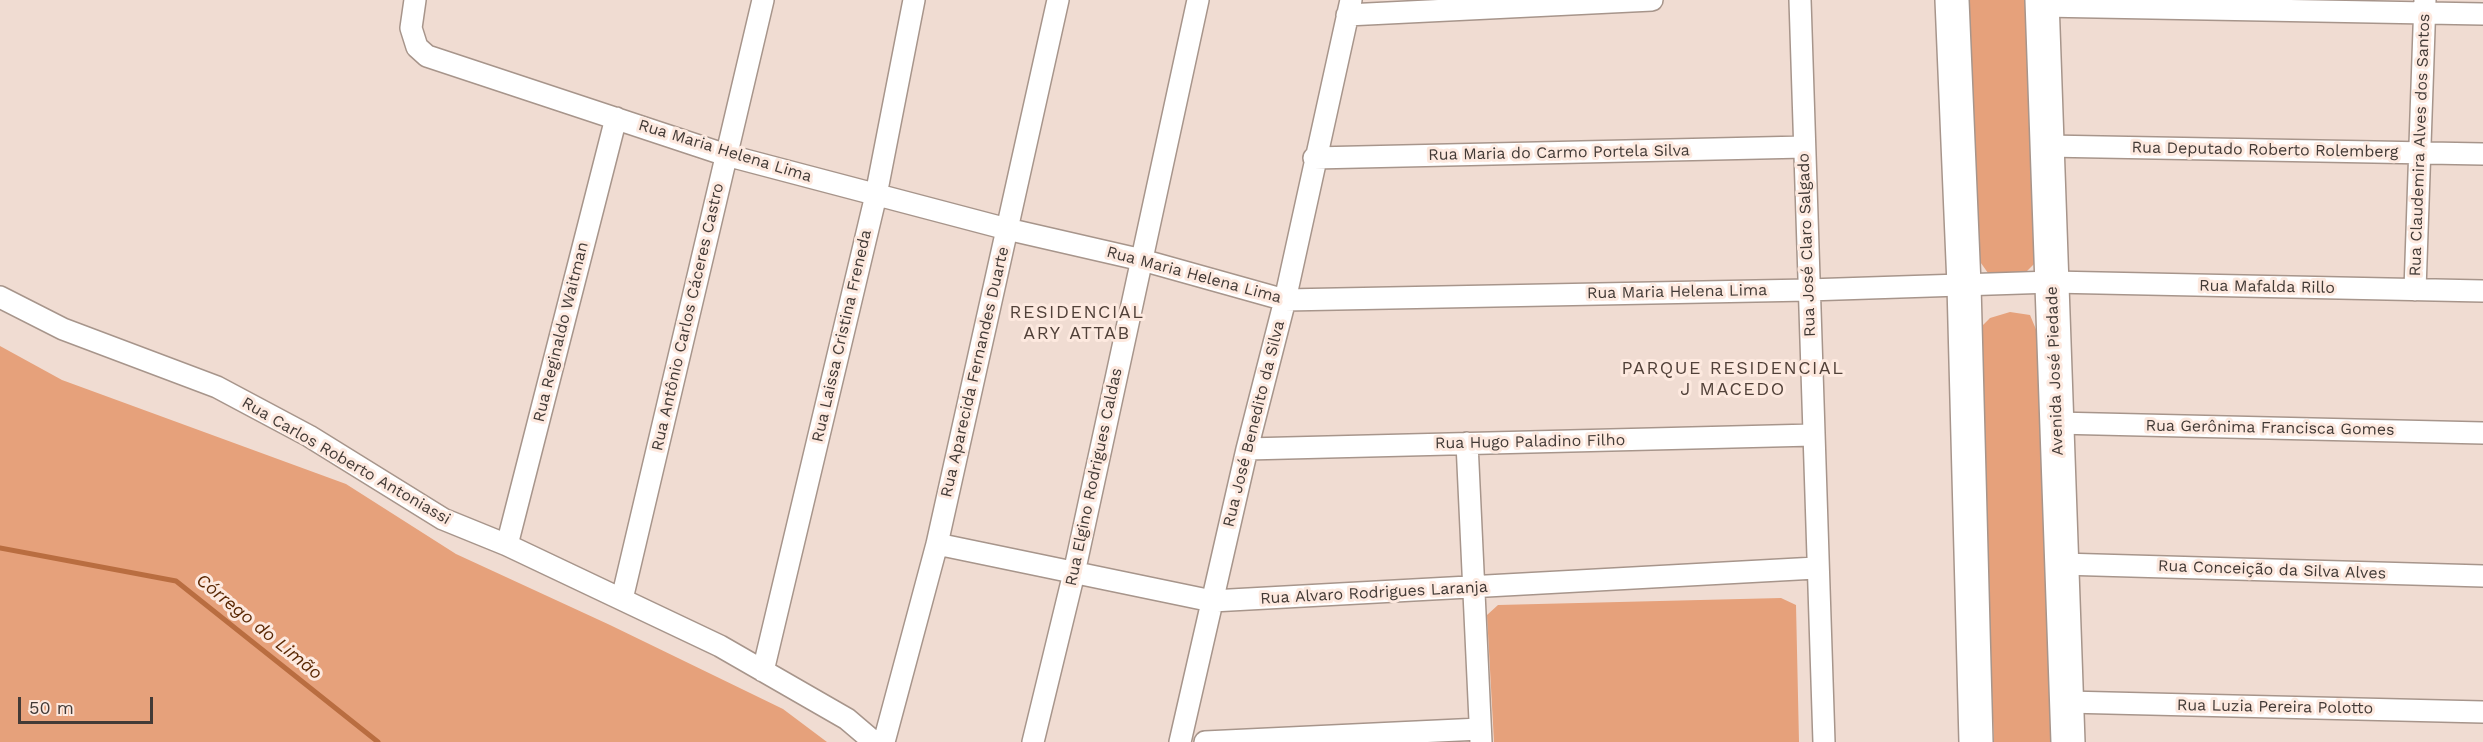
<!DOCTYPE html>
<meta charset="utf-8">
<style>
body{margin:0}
#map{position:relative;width:2483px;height:742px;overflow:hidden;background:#f0dcd2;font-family:"Work Sans",sans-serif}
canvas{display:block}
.scale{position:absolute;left:18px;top:697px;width:135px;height:27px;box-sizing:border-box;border:3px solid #423a36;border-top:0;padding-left:8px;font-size:18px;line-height:21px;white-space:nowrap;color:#423a36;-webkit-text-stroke:4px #fde9df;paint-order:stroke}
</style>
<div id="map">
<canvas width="2483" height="742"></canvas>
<div class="scale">50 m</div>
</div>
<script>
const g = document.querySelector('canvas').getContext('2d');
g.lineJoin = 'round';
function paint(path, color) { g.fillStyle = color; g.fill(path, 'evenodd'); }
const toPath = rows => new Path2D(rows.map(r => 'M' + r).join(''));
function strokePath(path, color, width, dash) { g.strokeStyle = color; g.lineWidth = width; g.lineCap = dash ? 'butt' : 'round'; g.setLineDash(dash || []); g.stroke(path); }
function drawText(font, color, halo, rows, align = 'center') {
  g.font = font + ' "Work Sans",sans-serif'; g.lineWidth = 6; g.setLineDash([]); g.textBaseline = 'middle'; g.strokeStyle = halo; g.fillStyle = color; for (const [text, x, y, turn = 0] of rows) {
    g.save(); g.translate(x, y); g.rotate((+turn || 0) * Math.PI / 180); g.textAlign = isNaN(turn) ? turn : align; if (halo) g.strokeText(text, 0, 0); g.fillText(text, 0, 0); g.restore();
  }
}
paint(toPath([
 [1966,0,2032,0,2038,260,2024,274,2007,279,1988,273,1976,256],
 [2010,312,2030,315,2040,339,2057,742,1994,742,1977,350,1979,329,1990,318],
 [0,346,62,380,346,484,456,554,610,625,783,709,827,742,0,742],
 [1781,598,1796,605,1799,742,1494,742,1487,615,1498,605]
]), '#e6a17b');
strokePath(toPath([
 [0,548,176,581,378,742]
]), '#b96d40', 5);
const street = toPath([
 [415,0,411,28,417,47,427,56,726,155,1007,229,1142,260,1285,300,1808,290,2052,282,2483,291],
 [1800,0,1824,742],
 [2042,6,2483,14],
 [1347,15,1652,0],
 [2047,146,2483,154],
 [1314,158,1804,147],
 [2415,290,2425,0],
 [0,297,63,329,217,387,309,436,443,519,507,545,720,646,847,719,874,742],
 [2056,423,2483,433],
 [1467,443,1481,742],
 [1247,449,1813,435],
 [937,544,1212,601,1816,568],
 [507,545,616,118],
 [2061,564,2483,576],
 [622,599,763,0],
 [763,671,876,195,914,0],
 [2067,702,2483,712],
 [884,742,937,544,1058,0],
 [1033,742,1074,573,1198,0],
 [1180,742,1247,449,1285,300,1351,0],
 [1205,742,1480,729]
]);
const primary = toPath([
 [1952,0,1964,285,1976,742],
 [2042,0,2068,742]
]);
strokePath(street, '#a7958b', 24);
strokePath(primary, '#a7958b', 36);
strokePath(street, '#fff', 21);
strokePath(primary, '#fff', 33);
drawText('16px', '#423a36', '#fde9df', [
 ["Rua Claudemira Alves dos Santos",2420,145,-88],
 ["Rua Deputado Roberto Rolemberg",2265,150,1],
 ["Rua Maria Helena Lima",725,151,17],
 ["Rua Maria do Carmo Portela Silva",1559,153,-1],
 ["Rua José Claro Salgado",1807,245,-92],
 ["Rua Maria Helena Lima",1194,275,15],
 ["Rua Mafalda Rillo",2267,287,1],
 ["Rua Maria Helena Lima",1677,292,-1],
 ["Rua Antônio Carlos Cáceres Castro",688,317,-77],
 ["Rua Reginaldo Waitman",561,332,-76],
 ["Rua Laissa Cristina Freneda",842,336,-77],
 ["Avenida José Piedade",2055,371,-92],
 ["Rua Aparecida Fernandes Duarte",975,372,-77],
 ["Rua José Benedito da Silva",1254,424,-76],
 ["Rua Gerônima Francisca Gomes",2270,428,1],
 ["Rua Hugo Paladino Filho",1530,442,-1],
 ["Rua Carlos Roberto Antoniassi",346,461,30],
 ["Rua Elgino Rodrigues Caldas",1094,477,-78],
 ["Rua Conceição da Silva Alves",2272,570,2],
 ["Rua Alvaro Rodrigues Laranja",1374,593,-3],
 ["Rua Luzia Pereira Polotto",2275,707,1]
]);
g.letterSpacing = '1.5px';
drawText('18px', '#514139', '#fde9df', [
 ["RESIDENCIAL",1077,313],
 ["ARY ATTAB",1077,334],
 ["PARQUE RESIDENCIAL",1733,369],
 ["J MACEDO",1733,390]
]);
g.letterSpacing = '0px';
drawText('italic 18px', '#592703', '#fde9df', [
 ["Córrego do Limão",259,627,39]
]);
</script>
